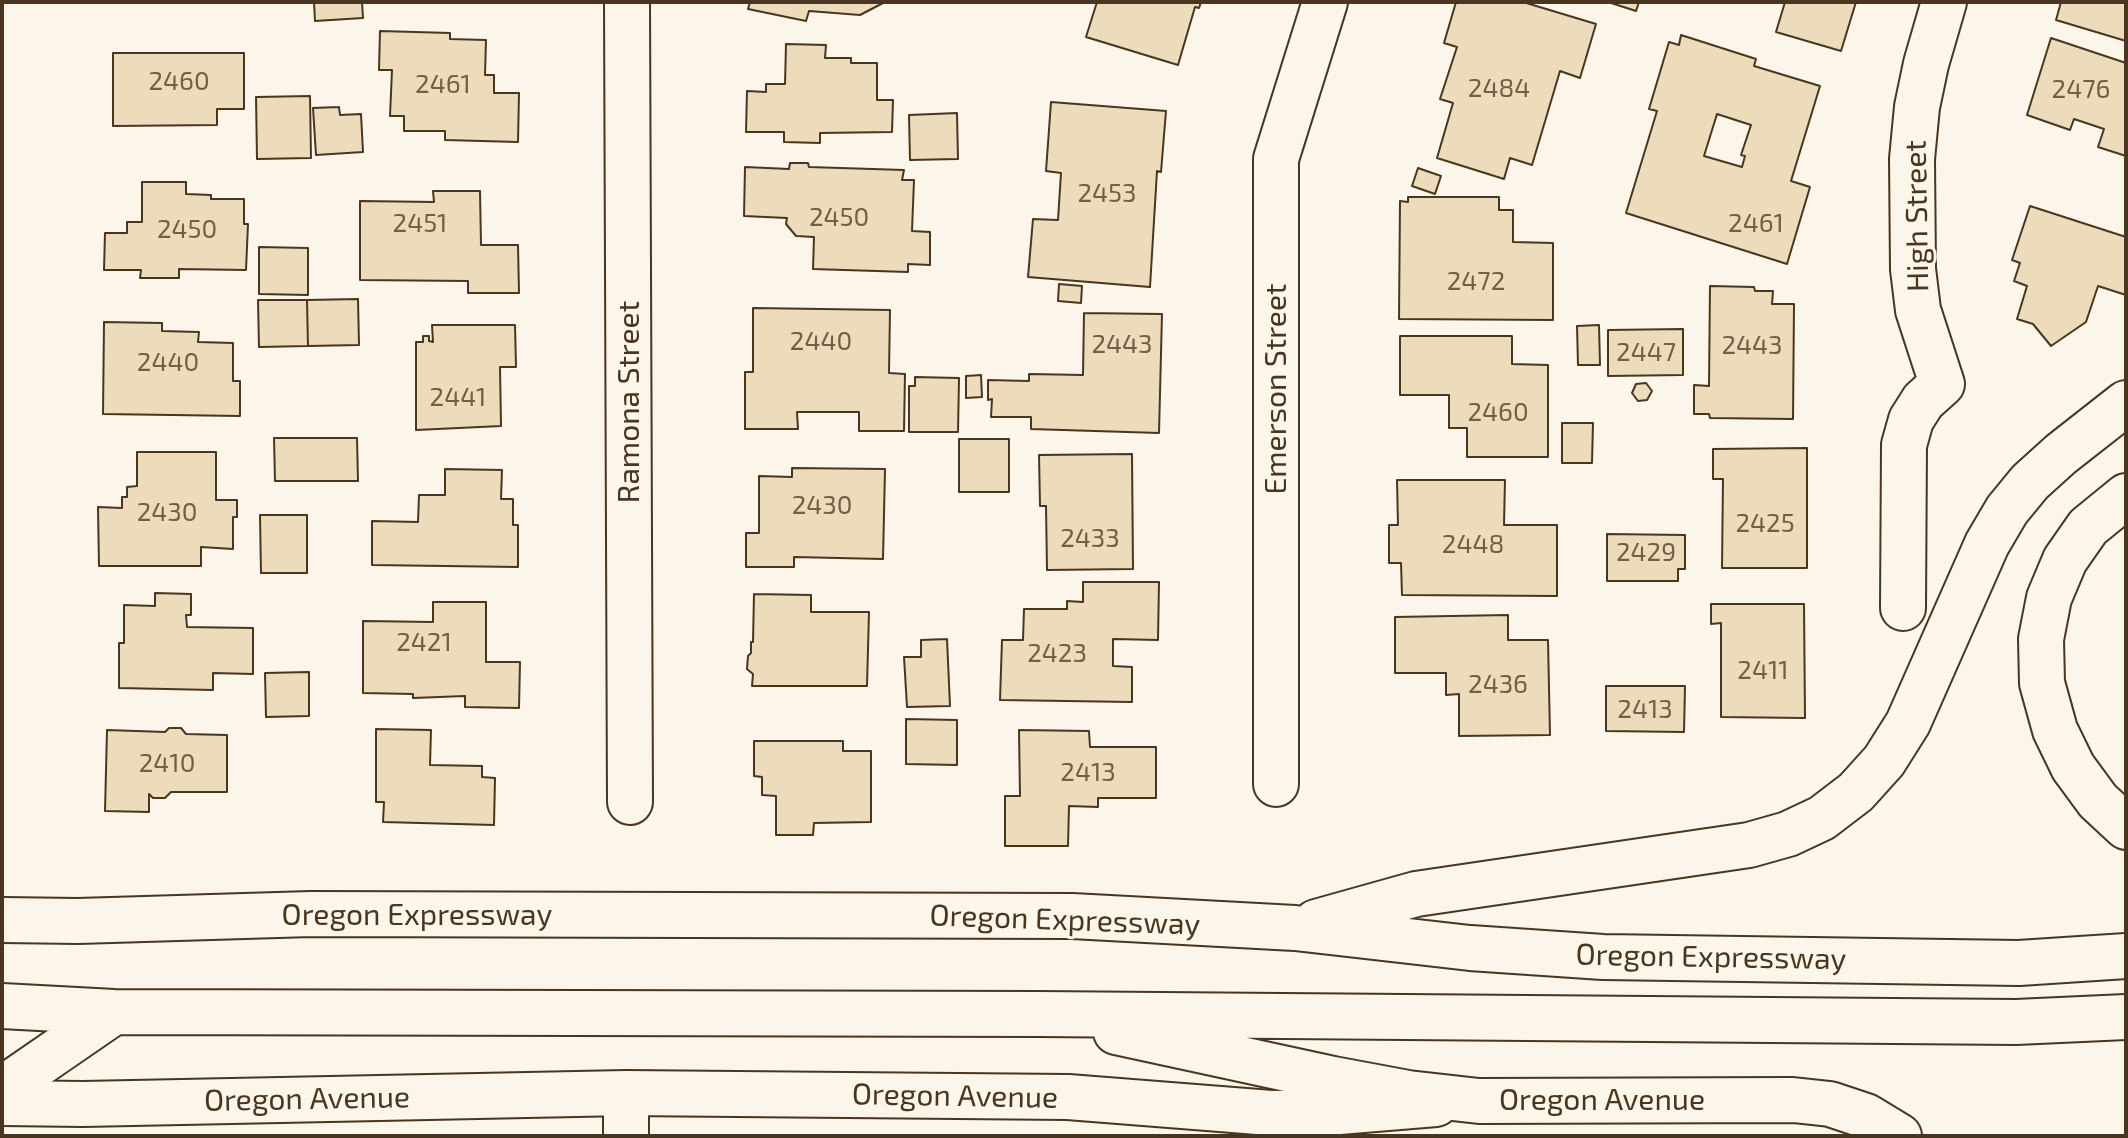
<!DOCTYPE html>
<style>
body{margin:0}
#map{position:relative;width:2128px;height:1138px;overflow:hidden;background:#fbf6e9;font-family:"Exo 2",sans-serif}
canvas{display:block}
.frame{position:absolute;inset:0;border:4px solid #4a3520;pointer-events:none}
</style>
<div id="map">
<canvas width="2128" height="1138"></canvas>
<div class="frame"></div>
</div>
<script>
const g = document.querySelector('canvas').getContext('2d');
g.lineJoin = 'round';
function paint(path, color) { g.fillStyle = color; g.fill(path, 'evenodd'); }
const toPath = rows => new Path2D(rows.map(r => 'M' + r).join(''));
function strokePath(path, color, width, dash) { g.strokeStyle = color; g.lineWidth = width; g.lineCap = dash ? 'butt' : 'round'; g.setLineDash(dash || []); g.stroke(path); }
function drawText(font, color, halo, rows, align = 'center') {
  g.font = font + ' "Exo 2",sans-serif'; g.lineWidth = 6; g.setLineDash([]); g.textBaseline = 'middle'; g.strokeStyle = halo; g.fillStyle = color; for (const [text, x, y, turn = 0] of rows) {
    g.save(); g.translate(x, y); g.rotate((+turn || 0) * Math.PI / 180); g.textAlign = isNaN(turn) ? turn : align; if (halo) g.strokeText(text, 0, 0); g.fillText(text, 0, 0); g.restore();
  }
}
const building = toPath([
 [314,2,362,2,363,18,315,21,314,2],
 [750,2,885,2,860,15,809,11,806,21,748,9,750,2],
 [1097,2,1201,2,1199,8,1195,7,1178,65,1086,37,1097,2],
 [1456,2,1523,2,1596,24,1580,78,1560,71,1532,165,1510,158,1504,179,1437,158,1453,103,1440,99,1457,47,1444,43,1456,2],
 [1608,2,1639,2,1636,11,1608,2],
 [1785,2,1856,2,1841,51,1776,32,1785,2],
 [2061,2,2126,2,2126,41,2056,20,2061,2],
 [380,31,450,33,450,39,486,40,485,75,494,75,494,93,519,93,518,142,445,140,445,131,404,131,404,116,390,116,392,70,379,70,380,31],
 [1681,35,1756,59,1754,66,1820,86,1791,181,1810,187,1787,264,1626,213,1657,111,1649,109,1669,42,1679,45,1681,35],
 [1717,114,1751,125,1741,155,1745,156,1742,167,1704,156,1717,114],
 [2051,38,2126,63,2126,156,2098,147,2104,129,2074,119,2070,130,2027,115,2051,38],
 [786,44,826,45,825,58,851,58,851,63,877,63,877,100,893,100,892,132,820,133,820,143,784,142,784,132,746,132,747,91,766,92,766,84,785,84,786,44],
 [113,53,244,53,244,109,217,109,217,125,113,126,113,53],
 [310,96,311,158,257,159,256,97,310,96],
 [1051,102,1166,111,1161,172,1157,171,1150,287,1028,277,1033,219,1058,220,1061,173,1046,171,1051,102],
 [339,107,340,115,361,114,363,152,316,155,313,108,339,107],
 [957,113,958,159,910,160,909,115,957,113],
 [790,163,808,163,809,167,904,170,902,180,914,180,912,231,930,232,930,265,908,264,908,272,813,269,814,237,796,236,786,224,787,218,744,216,745,167,789,169,790,163],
 [1418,168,1441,176,1435,194,1412,186,1418,168],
 [142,182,186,182,186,194,211,195,211,199,244,199,244,224,248,224,246,270,179,269,179,278,140,278,141,270,104,270,105,233,127,233,127,222,142,222,142,182],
 [433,191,480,191,481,245,518,245,519,293,468,293,468,281,360,280,360,201,434,202,433,191],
 [1408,197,1499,197,1499,210,1513,210,1513,242,1553,243,1553,320,1399,319,1400,201,1408,202,1408,197],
 [2030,206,2126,237,2126,295,2098,286,2086,322,2051,346,2033,324,2017,319,2027,286,2014,281,2020,263,2012,260,2030,206],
 [259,247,308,248,308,295,259,294,259,247],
 [1059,284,1082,286,1081,303,1058,301,1059,284],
 [1710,286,1754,287,1755,291,1773,291,1772,304,1794,304,1793,419,1710,418,1709,414,1694,414,1694,385,1709,386,1710,286],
 [358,299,359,345,308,346,307,300,358,299],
 [258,300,307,300,308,346,259,347,258,300],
 [753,308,890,310,889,373,905,374,904,431,859,431,859,412,797,412,798,429,745,429,745,372,753,372,753,308],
 [1084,313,1162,314,1159,433,1031,429,1031,417,991,417,992,399,988,400,988,380,1029,381,1029,374,1083,375,1084,313],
 [104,322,162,323,162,331,199,332,198,342,233,343,233,381,240,381,240,416,103,414,104,322],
 [432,325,515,325,516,367,500,367,501,426,416,430,416,342,423,342,423,336,429,336,429,341,433,342,432,325],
 [1599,325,1600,365,1578,365,1577,326,1599,325],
 [1683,329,1683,375,1608,376,1608,330,1683,329],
 [1400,336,1512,336,1512,364,1548,365,1548,457,1467,457,1467,428,1449,428,1449,395,1400,395,1400,336],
 [981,375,982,397,966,398,966,376,981,375],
 [915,377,959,378,958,432,909,432,909,386,915,386,915,377],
 [1646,383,1652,391,1647,400,1638,401,1632,393,1636,384,1646,383],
 [1562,423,1593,423,1592,463,1562,463,1562,423],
 [274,438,357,438,358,481,275,481,274,438],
 [959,439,1009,439,1009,492,959,492,959,439],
 [1807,448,1807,568,1722,568,1723,479,1713,479,1713,449,1807,448],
 [137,452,216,452,216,500,237,500,237,517,233,517,233,549,201,547,201,566,99,566,98,507,122,508,122,497,127,497,127,487,137,486,137,452],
 [1132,454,1133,569,1047,570,1046,506,1040,506,1039,455,1132,454],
 [792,468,885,469,883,559,794,557,794,567,746,567,746,533,759,533,759,476,792,477,792,468],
 [445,469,502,470,501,499,513,499,513,525,518,525,518,567,372,565,372,521,418,522,419,495,445,495,445,469],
 [1397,480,1505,480,1504,525,1557,525,1557,596,1402,595,1401,563,1389,563,1389,525,1398,525,1397,480],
 [260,515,307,515,307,573,261,573,260,515],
 [1607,534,1685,535,1685,569,1678,569,1678,581,1607,581,1607,534],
 [1083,582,1159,582,1158,640,1113,639,1113,666,1132,667,1132,702,1000,700,1002,640,1023,640,1024,609,1067,609,1067,601,1083,602,1083,582],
 [155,593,191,594,191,615,186,615,187,627,253,628,253,674,213,673,213,690,119,688,119,643,124,643,124,605,155,606,155,593],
 [754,594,811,595,811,612,869,612,867,686,752,686,753,674,747,669,748,656,751,653,751,642,753,642,754,594],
 [433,602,486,602,486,662,520,662,519,708,465,707,465,696,413,698,413,694,363,693,363,621,433,622,433,602],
 [1711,604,1804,604,1805,718,1721,717,1721,623,1711,624,1711,604],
 [1508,615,1508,640,1548,640,1550,735,1459,736,1459,694,1446,695,1446,673,1395,673,1395,617,1508,615],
 [947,639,950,706,907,707,904,657,921,657,921,640,947,639],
 [309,672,309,716,266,717,265,673,309,672],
 [1606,686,1685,686,1684,732,1606,731,1606,686],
 [906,719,957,720,957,765,906,764,906,719],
 [169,728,181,728,186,734,227,735,227,792,171,792,165,798,153,798,149,794,149,812,105,811,107,730,165,732,169,728],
 [376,729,431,730,430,765,482,766,482,777,495,778,494,825,383,822,384,802,376,802,376,729],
 [1019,730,1089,731,1090,747,1156,747,1156,798,1098,798,1098,807,1069,806,1068,846,1005,846,1005,796,1020,796,1019,730],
 [754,741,843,741,843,751,871,751,871,822,814,823,813,835,776,835,776,796,762,795,762,777,754,776,754,741]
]);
paint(building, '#ecdcbc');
strokePath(building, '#4a3520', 2);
const minor = toPath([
 [627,2,630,802],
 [1903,608,1904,445,1911,420,1923,401,1942,384,1918,310,1913,269,1912,159,1917,107,1926,64,1944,2],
 [1276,784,1276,159,1325,2],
 [2,1103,83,1104,626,1093,1068,1097,1271,1113,1339,1112,1436,1104],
 [626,1136,626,1093]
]);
const primary = toPath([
 [2126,496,2088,527,2065,560,2049,598,2041,639,2042,683,2055,730,2073,767,2098,801,2126,827],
 [2,920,78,921,311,914,1072,916,1295,928,1470,948,1603,957,2019,963,2126,956],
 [1316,922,1416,894,1749,845,1788,834,1822,818,1856,792,1884,761,1908,723,1987,544,2007,510,2030,482,2061,454,2126,403],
 [2,1006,114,1012,1038,1014,2016,1022,2126,1017],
 [1116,1032,1333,1079,1408,1093,1479,1101,1793,1100,1830,1104,1866,1116,1899,1136],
 [2,1089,114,1012]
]);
strokePath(minor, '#4a3520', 48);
strokePath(primary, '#4a3520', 48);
strokePath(minor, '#fbf6e9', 44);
strokePath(primary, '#fbf6e9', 44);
drawText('26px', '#725f47', null, [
 ["2460",179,81],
 ["2461",443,84],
 ["2484",1499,88],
 ["2476",2081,89],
 ["2453",1107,193],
 ["2450",839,217],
 ["2451",420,223],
 ["2461",1756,223],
 ["2450",187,229],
 ["2472",1476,281],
 ["2440",821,341],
 ["2443",1122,344],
 ["2443",1752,345],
 ["2447",1646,352],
 ["2440",168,362],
 ["2441",458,397],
 ["2460",1498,412],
 ["2430",822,505],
 ["2430",167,512],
 ["2425",1765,523],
 ["2433",1090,538],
 ["2448",1473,544],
 ["2429",1646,552],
 ["2421",424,642],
 ["2423",1057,653],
 ["2411",1763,670],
 ["2436",1498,684],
 ["2413",1645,709],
 ["2410",167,763],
 ["2413",1088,772]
]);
drawText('30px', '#4a3520', '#fbf6e9', [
 ["High Street",1917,216,-91],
 ["Emerson Street",1276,389,-90],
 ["Ramona Street",629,402,-90],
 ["Oregon Expressway",417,915],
 ["Oregon Expressway",1065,920,2],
 ["Oregon Expressway",1711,957,1],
 ["Oregon Avenue",955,1096,1],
 ["Oregon Avenue",307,1099,-1],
 ["Oregon Avenue",1602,1100]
]);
</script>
